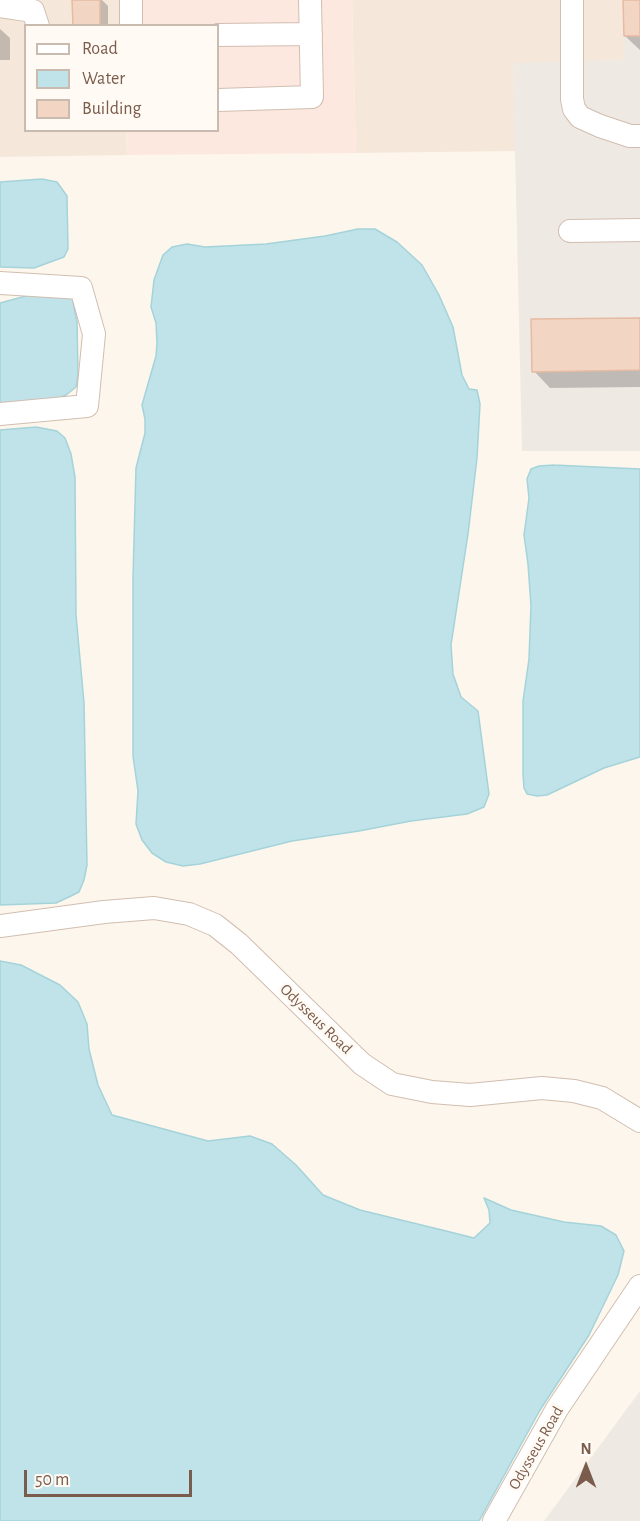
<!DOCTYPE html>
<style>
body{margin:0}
#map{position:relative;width:640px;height:1521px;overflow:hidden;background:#fdf6ec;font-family:"Alegreya Sans",sans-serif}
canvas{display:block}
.legend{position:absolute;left:24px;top:24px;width:195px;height:108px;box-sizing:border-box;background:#fffaf3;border:2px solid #cabbb1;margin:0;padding:8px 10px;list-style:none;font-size:18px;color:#7a5c4d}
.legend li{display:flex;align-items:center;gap:12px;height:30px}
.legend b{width:30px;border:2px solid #cabbb1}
.north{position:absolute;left:556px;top:1437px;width:60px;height:60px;-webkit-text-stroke:4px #fffaf3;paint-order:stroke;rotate:0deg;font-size:16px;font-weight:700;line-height:24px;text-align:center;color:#7a5c4d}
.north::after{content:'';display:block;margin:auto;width:21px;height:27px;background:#7a5c4d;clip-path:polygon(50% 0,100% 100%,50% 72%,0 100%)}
.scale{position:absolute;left:24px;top:1470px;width:168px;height:27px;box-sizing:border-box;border:3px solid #7a5c4d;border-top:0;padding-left:8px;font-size:18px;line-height:21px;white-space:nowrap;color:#7a5c4d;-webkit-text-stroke:4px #fffaf3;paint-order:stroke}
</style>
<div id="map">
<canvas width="640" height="1521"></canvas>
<ul class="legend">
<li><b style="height:8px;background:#fff"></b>Road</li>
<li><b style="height:16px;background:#bfe3e8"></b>Water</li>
<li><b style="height:16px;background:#f3d5c3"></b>Building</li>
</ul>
<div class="north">N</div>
<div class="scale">50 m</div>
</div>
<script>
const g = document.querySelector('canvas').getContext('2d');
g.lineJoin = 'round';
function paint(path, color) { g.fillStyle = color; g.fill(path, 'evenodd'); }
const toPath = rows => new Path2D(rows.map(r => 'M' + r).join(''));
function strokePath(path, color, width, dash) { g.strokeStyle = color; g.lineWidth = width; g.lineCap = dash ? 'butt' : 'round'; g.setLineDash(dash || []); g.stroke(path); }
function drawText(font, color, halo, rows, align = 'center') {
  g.font = font + ' "Alegreya Sans",sans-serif'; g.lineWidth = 6; g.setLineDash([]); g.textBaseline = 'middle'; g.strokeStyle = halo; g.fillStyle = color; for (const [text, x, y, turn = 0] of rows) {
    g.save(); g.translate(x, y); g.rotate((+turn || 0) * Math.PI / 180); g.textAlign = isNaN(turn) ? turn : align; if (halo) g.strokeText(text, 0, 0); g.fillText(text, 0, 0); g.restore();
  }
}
paint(toPath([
 [0,0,124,0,125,25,26,26,26,130,126,131,127,155,0,157],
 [352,0,623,0,625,60,513,64,516,151,356,153]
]), '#f5e8da');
paint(toPath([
 [124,0,352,0,356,153,127,155,126,131,218,130,218,26,125,25]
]), '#fde8e0');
paint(toPath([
 [623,0,640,0,640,451,522,451,513,63,624,60],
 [640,1391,640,1521,544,1521]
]), '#efe9e4');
const water = toPath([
 [42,179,57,182,67,196,68,249,64,257,34,268,0,267,0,182,42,179],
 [358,229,375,229,397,242,422,265,439,295,453,327,462,375,469,389,477,390,480,404,477,458,468,534,451,645,453,674,461,697,478,711,489,794,484,807,467,814,411,821,359,831,292,841,200,864,183,866,166,862,152,853,142,840,136,824,138,791,133,756,133,577,136,468,145,433,145,419,142,405,156,356,157,343,156,323,151,307,154,280,163,255,172,247,187,244,205,247,266,244,325,236,358,229],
 [44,291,72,297,77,322,78,376,76,387,66,395,52,401,0,405,0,303,44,291],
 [36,427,57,431,65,438,71,454,75,477,76,615,84,703,87,865,84,880,79,892,71,896,56,903,0,905,0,430,36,427],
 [554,465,640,469,640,757,604,768,547,795,537,796,527,794,524,788,523,774,523,701,529,659,531,606,528,564,524,535,529,498,527,479,531,469,539,466,554,465],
 [0,961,21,965,60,985,78,1002,87,1024,89,1049,98,1085,112,1115,208,1141,250,1136,272,1144,296,1165,323,1195,360,1210,442,1230,474,1238,490,1223,489,1210,484,1198,511,1210,564,1222,601,1226,616,1235,624,1251,618,1275,589,1335,540,1410,479,1521,0,1521,0,961]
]);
paint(water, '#bfe3e8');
strokePath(water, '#a5d3da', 1.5);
paint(toPath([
 [74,0,102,0,108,6,108,26,74,26],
 [625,0,640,0,640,50,625,36],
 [0,29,10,38,10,60,0,60],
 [640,319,640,387,550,388,534,371]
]), '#0003');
const building = toPath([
 [72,0,100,0,100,26,73,26,72,0],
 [623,0,640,0,640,36,624,36,623,0],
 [640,318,640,370,532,372,531,319,640,318]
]);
paint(building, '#f3d5c3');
strokePath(building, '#e6bba3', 1.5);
const minor = toPath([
 [131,0,131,26],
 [572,0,572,99,574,109,580,117,600,126,630,136,640,136],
 [0,6,33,11,38,26],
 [218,35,311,34],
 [218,100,312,97,310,0],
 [570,231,640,230],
 [0,283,81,288,94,334,87,406,0,414],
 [0,926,104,912,154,908,189,914,215,925,239,944,362,1064,392,1084,432,1092,470,1095,542,1088,574,1091,602,1098,640,1121],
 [494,1521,557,1409,640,1286]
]);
strokePath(minor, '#d1beb0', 24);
strokePath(minor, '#fff', 22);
drawText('16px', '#7a5c4d', '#fffaf3', [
 ["Odysseus Road",316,1019,44],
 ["Odysseus Road",536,1448,-60]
]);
</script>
